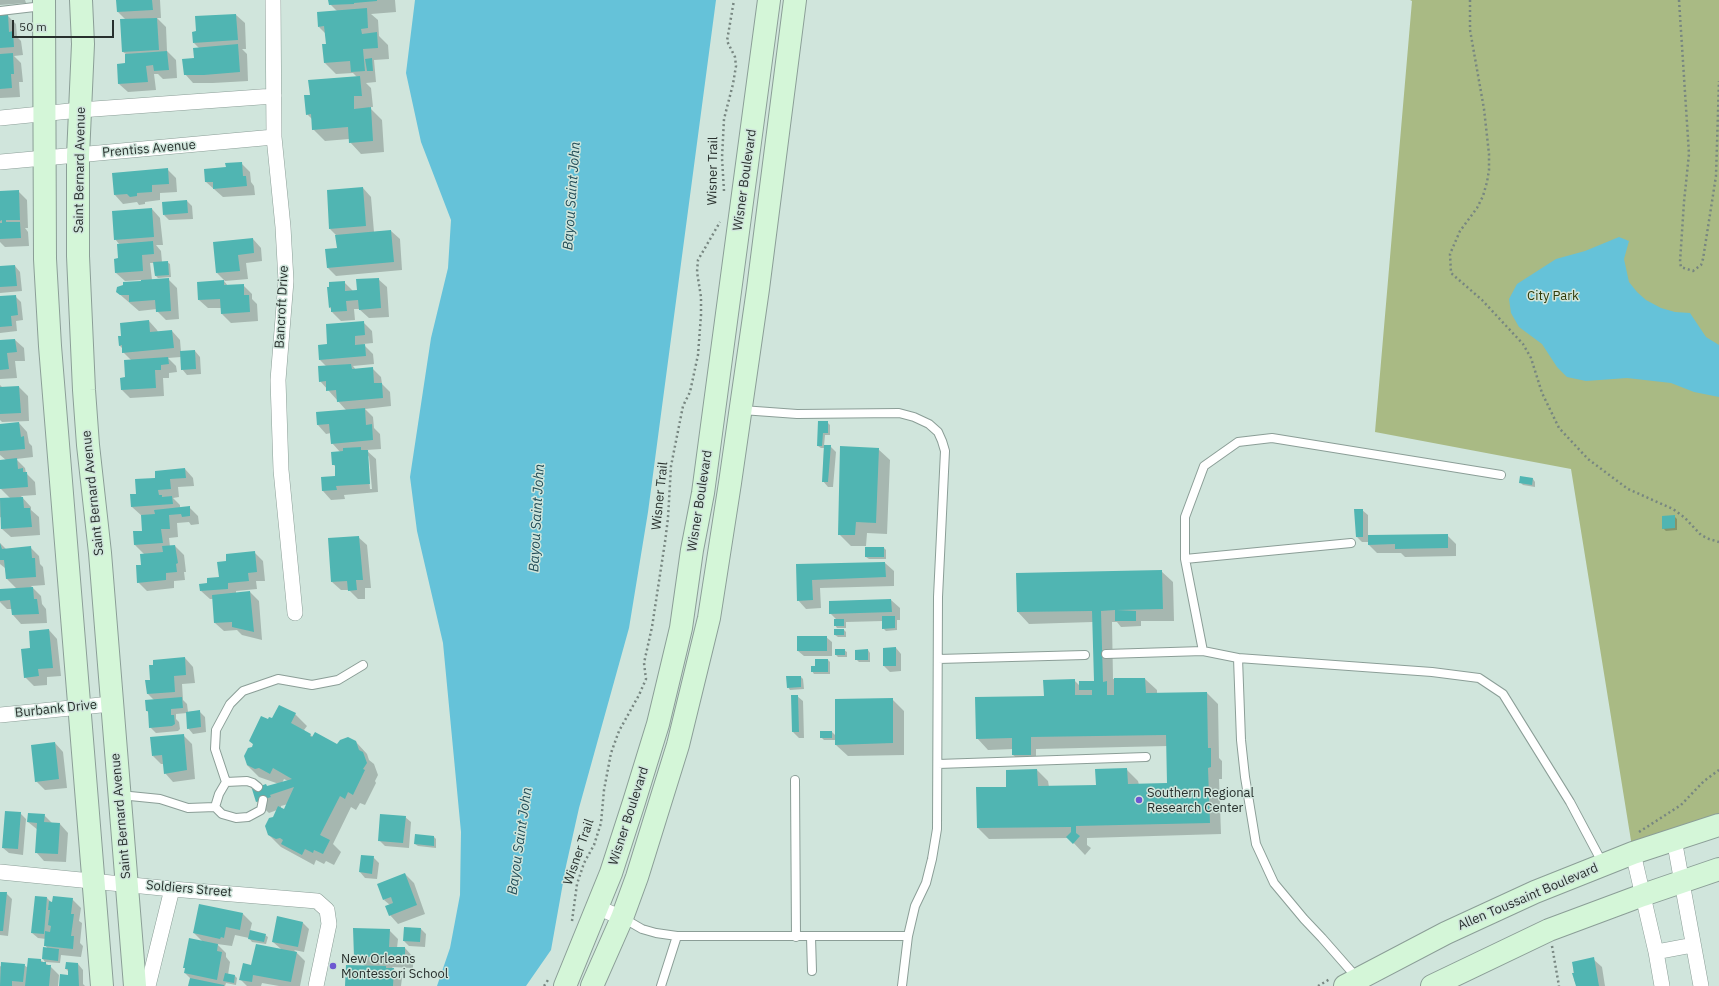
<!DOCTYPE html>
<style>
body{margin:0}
#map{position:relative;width:1719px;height:986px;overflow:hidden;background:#d0e5dc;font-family:"IBM Plex Sans",sans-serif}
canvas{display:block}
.scale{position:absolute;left:12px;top:20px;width:102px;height:18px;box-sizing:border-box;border:2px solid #28302d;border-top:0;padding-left:5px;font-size:12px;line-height:14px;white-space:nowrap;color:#28302d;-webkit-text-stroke:3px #d0e5dc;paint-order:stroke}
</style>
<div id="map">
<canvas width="1719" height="986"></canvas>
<div class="scale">50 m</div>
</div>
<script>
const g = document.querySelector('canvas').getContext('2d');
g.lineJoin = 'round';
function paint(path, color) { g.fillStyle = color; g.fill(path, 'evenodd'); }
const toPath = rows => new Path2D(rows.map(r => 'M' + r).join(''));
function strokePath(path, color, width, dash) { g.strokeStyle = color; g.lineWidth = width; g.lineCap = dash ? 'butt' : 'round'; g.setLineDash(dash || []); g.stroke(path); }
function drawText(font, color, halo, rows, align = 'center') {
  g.font = font + ' "IBM Plex Sans",sans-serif'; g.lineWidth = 3; g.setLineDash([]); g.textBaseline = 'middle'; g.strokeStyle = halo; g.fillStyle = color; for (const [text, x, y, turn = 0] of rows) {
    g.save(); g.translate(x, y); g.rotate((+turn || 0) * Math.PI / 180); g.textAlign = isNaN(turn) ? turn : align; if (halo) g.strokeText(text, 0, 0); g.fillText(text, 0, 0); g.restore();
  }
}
paint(toPath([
 [1410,0,1719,0,1719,825,1633,853,1571,469,1375,432,1412,1]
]), '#a9ba84');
paint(toPath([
 [415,0,716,0,648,512,629,628,579,808,566,866,551,950,526,986,437,986,450,948,460,895,461,832,443,643,417,531,410,477,431,338,448,268,451,220,421,142,406,73],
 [1619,237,1629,241,1624,259,1629,282,1637,292,1646,300,1661,308,1675,312,1690,313,1706,337,1719,345,1719,397,1694,392,1671,383,1627,378,1586,381,1567,377,1557,367,1542,344,1519,327,1511,313,1509,299,1517,284,1556,259,1585,251]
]), '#65c2d9');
paint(toPath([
 [0,0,25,0,26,3,0,5],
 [117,0,160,0,161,18,157,18,166,27,167,51,176,60,177,78,163,79,158,74,154,74,156,90,128,92,119,84,126,64,126,54,123,52,126,20,118,12],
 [330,0,395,0,396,12,371,14,378,20,379,36,388,45,389,59,374,60,376,82,366,83,371,88,373,107,369,107,382,120,384,152,361,154,350,142,349,139,325,141,313,129,313,120,307,114,311,96,357,77,353,73,336,74,325,63,327,45,326,34,319,27,337,11,330,4],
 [7,15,16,24,17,37,21,41,23,55,14,56,21,63,23,82,19,82,20,97,0,98,0,16],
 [236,15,245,23,246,49,242,49,247,54,248,81,213,83,193,83,185,74,200,49,194,43],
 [241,163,250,172,251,182,254,186,255,195,223,197,206,182,205,170,227,168],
 [167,169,176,178,177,192,160,193,160,200,145,202,145,204,139,205,137,202,123,204,115,195,113,174],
 [363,188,371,197,374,232,391,231,400,239,402,270,336,276,328,268,338,249,336,235,330,229],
 [18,191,27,200,28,228,25,228,28,232,29,246,5,247,0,242,0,192],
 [187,201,192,206,193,219,169,220,164,215],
 [152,209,160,218,163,245,156,245,161,251,162,262,167,262,170,264,171,277,158,278,155,275,154,263,150,263,152,280,168,279,177,288,179,319,166,320,157,311,157,309,139,311,117,292,142,282,142,280,125,281,116,273,120,245,115,239],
 [253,239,261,248,262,261,246,263,248,279,225,281,217,273],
 [15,266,20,272,22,291,0,293,0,267],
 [378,279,387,287,389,317,369,318,359,309,354,309,355,320,341,321,332,312,330,307,331,288,344,282,353,291,358,291],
 [224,281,228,286,243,285,252,294,252,299,257,304,258,321,231,323,222,314,222,308,208,308,199,300],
 [15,296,21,302,23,320,16,321,17,331,0,333,0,297],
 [149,321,157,330,158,332,172,331,180,340,181,352,195,351,200,357,201,374,187,375,182,369,181,357,168,358,176,366,177,372,169,373,169,378,163,378,164,396,130,398,122,390,131,360,123,352,123,349,119,345,122,337],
 [363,322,372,331,373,343,363,344,373,354,374,364,353,366,356,370,372,368,381,377,382,384,390,392,391,406,365,409,373,417,374,428,380,434,381,449,366,450,376,459,378,492,344,495,345,499,331,500,323,491,322,478,337,477,336,467,333,464,341,453,332,443,331,433,326,434,318,425,317,413,346,410,320,381,327,367,320,360,329,345],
 [367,454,369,457,372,489,370,489],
 [15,340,24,348,25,361,15,361,17,378,0,379,0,341],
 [0,385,3,388,19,387,28,396,29,421,2,422,0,420],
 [819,422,827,422,830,425,830,435,825,435,824,446,830,446,836,452,833,487,828,487,823,481,824,448,821,448,818,446],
 [19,423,27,432,29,443,32,446,33,457,16,459,25,468,26,473,35,482,36,495,21,496,31,507,31,510,39,517,40,535,11,537,2,529,2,518,0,517,0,499,11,499,1,489,0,461,6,460,0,455,0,425],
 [878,449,890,460,887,534,867,533,866,546,851,546,839,534],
 [185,469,193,478,194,486,178,487,179,497,173,498,180,505,180,508,189,507,198,516,199,524,191,525,189,522,177,523,178,537,169,538,170,547,175,546,184,555,186,572,184,572,185,580,174,581,174,588,147,591,138,582,144,554,135,545,134,532,143,531,142,516,132,507,131,495,137,494,156,479],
 [1521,478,1533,479,1535,482,1535,487,1523,485,1520,482],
 [1362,510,1368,515,1368,536,1447,535,1456,544,1456,556,1405,557,1401,553,1377,553,1369,545,1369,542,1362,542,1357,537],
 [1674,516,1677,519,1677,530,1666,531,1663,528],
 [358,537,367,545,371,588,365,588,365,599,358,599,349,590,341,590,332,582],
 [0,543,7,550,30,547,39,556,40,564,43,567,45,585,31,586,41,596,42,604,46,609,47,623,21,624,13,615,12,609,7,609,0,602,0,590,17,589,7,579,5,568,0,564],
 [884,548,886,550,886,559,869,559,866,557],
 [254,552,263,561,265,581,256,581,257,589,236,591,236,594,250,592,259,601,262,640,242,635,237,630,224,631,215,623,213,599,210,599,201,591,220,577,227,562],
 [885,563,894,571,894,586,820,588,821,608,806,609,798,600,797,565],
 [1161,571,1173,582,1174,621,1141,621,1141,626,1121,627,1117,622,1112,622,1113,679,1145,679,1157,690,1157,694,1207,693,1218,704,1219,758,1222,761,1222,779,1219,779,1221,834,1087,838,1087,845,1091,848,1085,855,1069,838,989,839,978,828,1007,788,1037,770,1048,781,1049,787,1097,786,1127,770,1138,781,1139,785,1168,784,1168,746,1036,749,1036,760,1019,760,1013,755,1013,749,988,750,977,738,1074,680,1080,686,1095,682,1093,622,1029,624,1018,612,1017,574],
 [891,600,900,608,900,620,897,620,897,630,886,631,883,628,883,621,846,622,846,628,837,628,835,625,837,620,830,613],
 [49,630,57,639,61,676,47,677,47,685,34,686,25,677,32,649],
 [844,630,846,632,846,637,838,637,835,635],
 [826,637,832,642,832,656,804,656,798,651],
 [896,648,901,654,901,671,890,672,884,666],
 [844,650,847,652,847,657,838,657,836,655],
 [868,650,870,653,870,662,859,662,856,659],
 [185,658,193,667,195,683,182,684,183,700,187,704,188,712,199,711,205,717,206,732,193,734,188,728,187,713,176,714,176,719,179,722,180,729,178,731,156,733,150,727,149,713,147,711,154,700,148,694,151,681],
 [828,660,830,662,830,674,814,674,812,671],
 [801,677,803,679,804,689,790,690,788,687],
 [792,696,797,696,803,701,804,738,799,738,793,732],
 [892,699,904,711,904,755,848,756,836,745,836,740,824,740,821,737,832,732,836,736],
 [295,714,307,726,304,730,313,737,338,745,356,742,367,754,369,760,374,764,378,775,375,781,376,783,365,805,360,803,356,810,351,807,333,844,341,852,334,865,326,861,324,864,316,860,314,865,281,847,269,835,277,810,269,813,257,802,253,790,279,784,259,777,247,765,254,745,250,741,269,721],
 [284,779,288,781,282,783],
 [288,804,284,810,281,809,281,806],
 [183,735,192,744,195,779,173,782,165,773,164,764,161,764,153,756],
 [55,743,63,752,67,788,45,790,36,781],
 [20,813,26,819,23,855,9,853,3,848],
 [44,815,53,824,60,824,68,833,66,862,44,861,36,852,38,830,28,822],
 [405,817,411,822,409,848,385,846,379,840],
 [434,837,436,839,436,848,418,846,415,844],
 [373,857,379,863,377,879,365,878,360,872],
 [405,874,414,883,425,914,398,924,390,915,390,905,384,900],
 [0,893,6,893,12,899,8,936,0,935],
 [36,897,47,898,52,903,72,899,81,908,79,921,82,923,80,943,83,946,81,957,61,955,60,963,45,962,43,959,48,949,45,945,46,939,38,938,32,933],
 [200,905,243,914,252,923,250,931,265,935,268,937,266,944,252,942,249,938,235,935,232,946,217,944,226,953,226,957,230,962,228,975,235,976,237,978,236,985,226,983,225,986,189,986,191,979,185,973,186,969,184,967,203,942,194,933],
 [278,918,303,923,309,929,304,952,294,950,305,961,300,986,279,986,262,983,261,986,247,986,240,979,252,966,281,949,273,942],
 [421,929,426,934,425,947,409,946,404,941],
 [389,930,398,939,397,948,405,948,413,957,413,968,392,967,402,978,401,986,346,986,365,966,355,956],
 [1593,959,1602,967,1605,986,1577,986,1574,980,1573,962],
 [40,960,50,966,59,975,58,986,0,986,0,966,2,967,24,965,28,968],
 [78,964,83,970,83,984,85,986,60,986,69,976,69,972,66,969]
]), '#0003');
paint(toPath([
 [116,0,152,0,153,10,117,12],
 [328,0,377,0,377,1,354,3,354,4,329,5],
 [367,8,368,28,361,29,362,34,377,32,378,48,363,49,365,71,351,72,350,61,324,63,322,44,326,44,324,26,318,27,317,12],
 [8,14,9,32,13,31,14,47,0,48,0,15],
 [236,14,238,40,193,43,192,32,196,31,195,16],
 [157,18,159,50,122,52,120,19],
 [238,44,240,72,204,75,184,75,182,59,194,58,193,48],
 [167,51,169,70,154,71,153,65,146,66,148,82,118,84,117,64,125,63,125,54],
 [13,53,14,74,11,74,12,88,0,89,0,54],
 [372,58,373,71,367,71,365,59],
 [360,76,362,96,354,96,354,109,371,107,373,141,349,143,348,127,312,130,311,114,306,115,304,95,310,95,308,80],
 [242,162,243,176,246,176,247,186,213,189,213,182,205,182,204,169,226,167,225,163],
 [168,168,169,184,152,185,152,192,137,193,137,196,130,197,127,194,114,195,112,173],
 [363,187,366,226,329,229,327,190],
 [19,190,20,220,6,220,6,222,20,222,21,238,0,239,0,223,2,223,2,220,0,221,0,191],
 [187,200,188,213,163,215,162,202],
 [152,208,154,237,114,240,112,211],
 [391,230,394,262,327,268,325,249,337,248,335,235],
 [253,238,254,253,238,255,240,271,216,273,213,242],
 [153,241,154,254,142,255,143,271,115,273,114,259,118,258,117,244],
 [168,261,169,275,155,276,153,262],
 [15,265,17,286,0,287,0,266],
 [169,278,171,311,156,312,155,300,129,302,129,295,120,295,116,292,117,287,123,285,123,282,141,281,141,280],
 [379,278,381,308,359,310,358,300,346,301,347,311,331,312,331,307,329,308,327,287,329,287,329,282,345,281,345,291,357,290,356,279],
 [224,280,224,285,244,284,244,295,249,295,250,312,221,314,220,299,198,300,197,282],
 [16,295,18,315,11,316,12,326,0,327,0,296],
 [149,320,150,332,172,330,174,348,122,353,122,345,119,346,118,336,121,336,120,323],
 [364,321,365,335,355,336,355,345,365,344,366,356,319,360,318,345,327,344,326,324],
 [15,339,17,352,7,353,9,369,0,370,0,340],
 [195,350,196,369,181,370,180,351],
 [168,357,169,364,161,365,161,370,155,370,156,388,121,390,120,378,125,377,124,360],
 [351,364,352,369,373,367,374,383,382,383,383,398,337,402,336,390,326,391,326,381,319,382,318,366],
 [19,386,21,413,0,414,0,387],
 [365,408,366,425,372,424,373,440,331,444,329,424,317,425,316,412],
 [818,421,828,421,828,433,823,433,822,446,817,446],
 [19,422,21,437,24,436,25,449,0,451,0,424],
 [824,445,831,445,828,482,822,482],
 [840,446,879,448,876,523,856,522,855,535,838,535],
 [361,447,361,450,368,450,370,484,336,486,337,490,322,491,321,477,335,476,335,465,332,465,331,452,343,451,343,448],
 [17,458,18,469,23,468,23,472,27,472,28,487,0,489,0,460],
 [185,468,186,478,170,479,171,489,158,490,159,495,162,495,162,497,172,496,173,504,131,507,130,494,136,494,135,479,155,478,155,471],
 [1520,476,1533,478,1532,485,1519,483],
 [23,497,24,508,30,508,32,527,1,529,0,498],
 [190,506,190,516,182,517,181,514,169,515,170,529,161,529,163,543,134,545,133,531,142,531,141,515,155,514,154,510],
 [1354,509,1363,509,1363,537,1356,537],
 [1675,515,1675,528,1662,529,1662,516],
 [1448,534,1448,548,1395,549,1395,544,1368,545,1368,535],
 [359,536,363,580,356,580,357,590,348,591,347,581,331,582,328,538],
 [0,543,2,549,31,546,32,558,35,558,36,577,6,579,4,560,0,560],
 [175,545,178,563,176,564,177,572,166,573,166,580,137,583,136,565,141,565,140,554,163,552,162,546],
 [865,547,884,547,884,557,865,557],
 [255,551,257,572,248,573,249,581,228,583,228,589,200,591,199,584,207,583,207,578,219,577,217,562,226,561,226,554],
 [885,562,886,577,812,580,813,600,797,601,796,564],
 [1162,570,1163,609,1117,610,1136,611,1136,621,1115,621,1115,610,1101,611,1103,682,1107,681,1107,695,1114,695,1114,678,1145,678,1146,693,1207,692,1208,748,1211,748,1211,767,1208,768,1210,823,1076,826,1076,833,1080,836,1073,844,1066,837,1071,832,1071,827,977,828,976,787,1006,787,1006,770,1037,769,1038,786,1096,785,1095,769,1127,768,1128,784,1167,783,1166,735,1031,737,1031,755,1012,755,1012,738,976,739,975,697,1044,696,1043,680,1075,679,1075,695,1092,695,1092,690,1079,690,1079,681,1094,681,1092,611,1017,612,1016,573],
 [33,587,34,599,37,599,39,614,12,615,10,600,0,601,0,589],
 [250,591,254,632,232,627,232,622,214,623,212,595],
 [891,599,892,612,829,614,829,601],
 [882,616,895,616,895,628,882,629],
 [834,619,844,619,844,626,834,626],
 [49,629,53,668,38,669,39,676,24,678,21,649,30,648,29,631],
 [834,629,844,629,844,635,834,635],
 [797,636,827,636,827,651,797,651],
 [896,647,896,666,883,666,883,648],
 [835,649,845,649,845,655,835,655],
 [868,649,868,660,855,660,855,650],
 [185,657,186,675,174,676,175,692,147,694,145,680,150,680,149,665,153,665,153,660],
 [815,659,828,659,828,672,811,672,811,666,815,666],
 [786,676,801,676,801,687,787,688],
 [791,695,798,695,799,732,792,732],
 [182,697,183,708,171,709,171,715,174,715,175,724,172,726,149,728,148,711,146,711,145,700],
 [893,698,893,743,835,745,835,699],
 [279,705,296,713,291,723,311,734,310,736,312,737,315,732,337,744,340,740,348,737,356,741,359,750,363,752,367,763,363,769,365,770,353,795,348,792,345,799,340,796,320,835,330,840,323,854,314,850,313,853,305,849,302,855,281,844,283,840,280,838,276,839,268,835,265,826,269,818,273,817,278,806,284,809,294,787,270,795,271,797,256,802,252,789,266,784,267,786,292,779,273,768,270,774,259,768,255,769,247,765,244,756,248,748,252,747,253,744,249,741,261,716,268,719,269,717,272,718],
 [200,710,201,727,187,729,186,712],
 [820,731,832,731,832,738,820,738],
 [184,734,187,770,164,774,162,755,152,756,150,737],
 [55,742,59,779,35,782,31,745],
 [5,811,21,812,18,849,2,848],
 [28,813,45,814,44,822,60,823,58,854,35,853,37,823,27,822],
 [380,814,406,816,403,843,378,841],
 [415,834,434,836,434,846,414,844],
 [361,855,374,856,372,874,359,872],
 [405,873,417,905,389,916,385,906,393,903,391,897,383,900,377,884],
 [0,892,7,892,3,931,0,931],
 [35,896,47,897,44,934,31,933],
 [53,896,73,898,71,914,74,914,71,936,74,936,73,949,44,946,45,931,50,932,51,926,48,925,50,910,48,910,49,901,52,902],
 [199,904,243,913,240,930,226,927,224,938,221,937,220,939,193,933],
 [277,916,303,922,298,947,272,942],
 [404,927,421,928,420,942,403,941],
 [353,928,390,929,389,947,405,947,405,959,378,959,379,957,354,957],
 [250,930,266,934,264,942,248,939],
 [189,938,218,944,217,951,222,952,217,980,184,973,185,968,183,968],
 [256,944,297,952,291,982,253,975,252,982,239,980,243,963,251,965],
 [43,947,59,949,58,961,42,959],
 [1594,957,1599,986,1576,986,1572,973,1574,973,1572,962],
 [28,958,41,959,41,962,46,962,46,965,51,965,49,986,25,986],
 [1,962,25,964,23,982,12,981,12,986,0,986],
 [66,962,78,963,79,986,59,986,60,974,68,975,68,969,65,969],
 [346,965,386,966,386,968,394,968,393,986,345,986],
 [225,973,235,975,234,983,223,981],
 [190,978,224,985,224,986,188,986]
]), '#50b5b2');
const lane = toPath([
 [0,11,43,6],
 [1351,543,1185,559,1203,651,1238,658,1241,740,1245,777,1256,844,1274,883,1304,919,1322,938,1358,979],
 [1185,559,1185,517,1204,466,1238,442,1272,438,1501,475],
 [1106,654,1203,651],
 [1238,658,1432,672,1479,678,1503,694,1570,802,1603,864],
 [938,659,1085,655],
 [938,764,1146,757],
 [795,780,796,937],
 [226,782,247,781,253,783,258,787],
 [120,795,160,799,188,808,215,807,219,794,226,782,215,749,216,730,230,704,243,691,278,679,312,685,338,680,363,665],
 [215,807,222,814,236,818,248,817,261,810,263,800],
 [623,918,642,929,656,933,677,936,908,936,915,906,926,883,932,859,937,829,938,597,945,451,942,441,938,432,929,424,914,417,899,413,797,414,742,410],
 [811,937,812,971],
 [661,986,677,936],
 [902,986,908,936]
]);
const street = toPath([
 [273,0,274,137,283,227,286,281,278,380,281,470,295,613],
 [0,118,80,110,274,96],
 [0,162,274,137],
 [0,715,111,704],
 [1674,839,1701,986],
 [1633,853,1656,952,1662,986],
 [0,872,172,889,317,901,327,910,329,924,316,986],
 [597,907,622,918],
 [1656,952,1693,945],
 [148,986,172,889]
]);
const secondary = toPath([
 [44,0,45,259,50,346,102,986],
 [81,0,83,44,78,156,78,256,84,390,88,445,100,553,135,986],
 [565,986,611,873,634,802,658,724,681,628,692,550,703,493,769,0],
 [592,986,622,918,637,877,678,745,709,618,730,483,758,289,795,0],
 [1345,986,1446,933,1535,892,1633,853,1719,825],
 [1432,986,1549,930,1643,895,1719,869]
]);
strokePath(lane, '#8b9e97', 10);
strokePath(street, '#8b9e97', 16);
strokePath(secondary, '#8b9e97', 24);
strokePath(toPath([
 [1470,0,1470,30,1484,109,1489,154,1489,170,1487,182,1483,196,1477,208,1460,231,1450,254,1451,273,1482,300,1523,344,1531,358,1542,393,1559,428,1588,459,1628,489,1673,509,1685,518,1701,535,1709,539,1719,542],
 [1679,0,1689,154,1684,202,1680,262,1681,267,1693,271,1701,265,1703,259,1716,176,1719,81],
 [724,191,722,158,724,119,733,84,736,66,735,57,727,41,734,0],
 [1639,832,1681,805,1704,781,1719,770],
 [572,921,577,884,584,863,594,845,601,823,604,790,611,753,619,731,639,695,646,679,644,663,652,627,665,542,668,518,671,466,683,406,690,392,698,355,701,315,701,297,697,272,698,260,720,222],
 [1552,946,1559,986],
 [544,986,548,980],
 [1318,986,1330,979]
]), '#778680', 2.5, [2, 3]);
strokePath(lane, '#fff', 8);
strokePath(street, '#fff', 15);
strokePath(secondary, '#d4f6d8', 22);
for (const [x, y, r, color] of [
 [1139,800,4,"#6d58d1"],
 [333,966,4,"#6d58d1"]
]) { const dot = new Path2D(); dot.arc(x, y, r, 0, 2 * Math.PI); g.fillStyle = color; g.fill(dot); strokePath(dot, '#d0e5dc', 1.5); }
drawText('13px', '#28302d', '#d0e5dc', [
 ["Prentiss Avenue",149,149,-5],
 ["Saint Bernard Avenue",80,170,-89],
 ["Wisner Trail",713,171,-89],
 ["Wisner Boulevard",745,180,-82],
 ["Bancroft Drive",282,307,-87],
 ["Saint Bernard Avenue",93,493,-96],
 ["Wisner Trail",660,496,-84],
 ["Wisner Boulevard",700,501,-81],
 ["Burbank Drive",56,709,-6],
 ["Saint Bernard Avenue",121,816,-95],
 ["Wisner Boulevard",629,816,-72],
 ["Wisner Trail",579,852,-71],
 ["Soldiers Street",189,889,5],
 ["Allen Toussaint Boulevard",1528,897,-23]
]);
drawText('13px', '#303c08', '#d0e5dc', [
 ["City Park",1553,296]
]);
drawText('13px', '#28302d', '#d0e5dc', [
 ["Southern Regional",1147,793],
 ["Research Center",1147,808],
 ["New Orleans",341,959],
 ["Montessori School",341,974]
], 'left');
drawText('italic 14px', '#244e58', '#d0e5dc', [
 ["Bayou Saint John",572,196,-86],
 ["Bayou Saint John",537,518,-87],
 ["Bayou Saint John",520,841,-82]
]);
</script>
